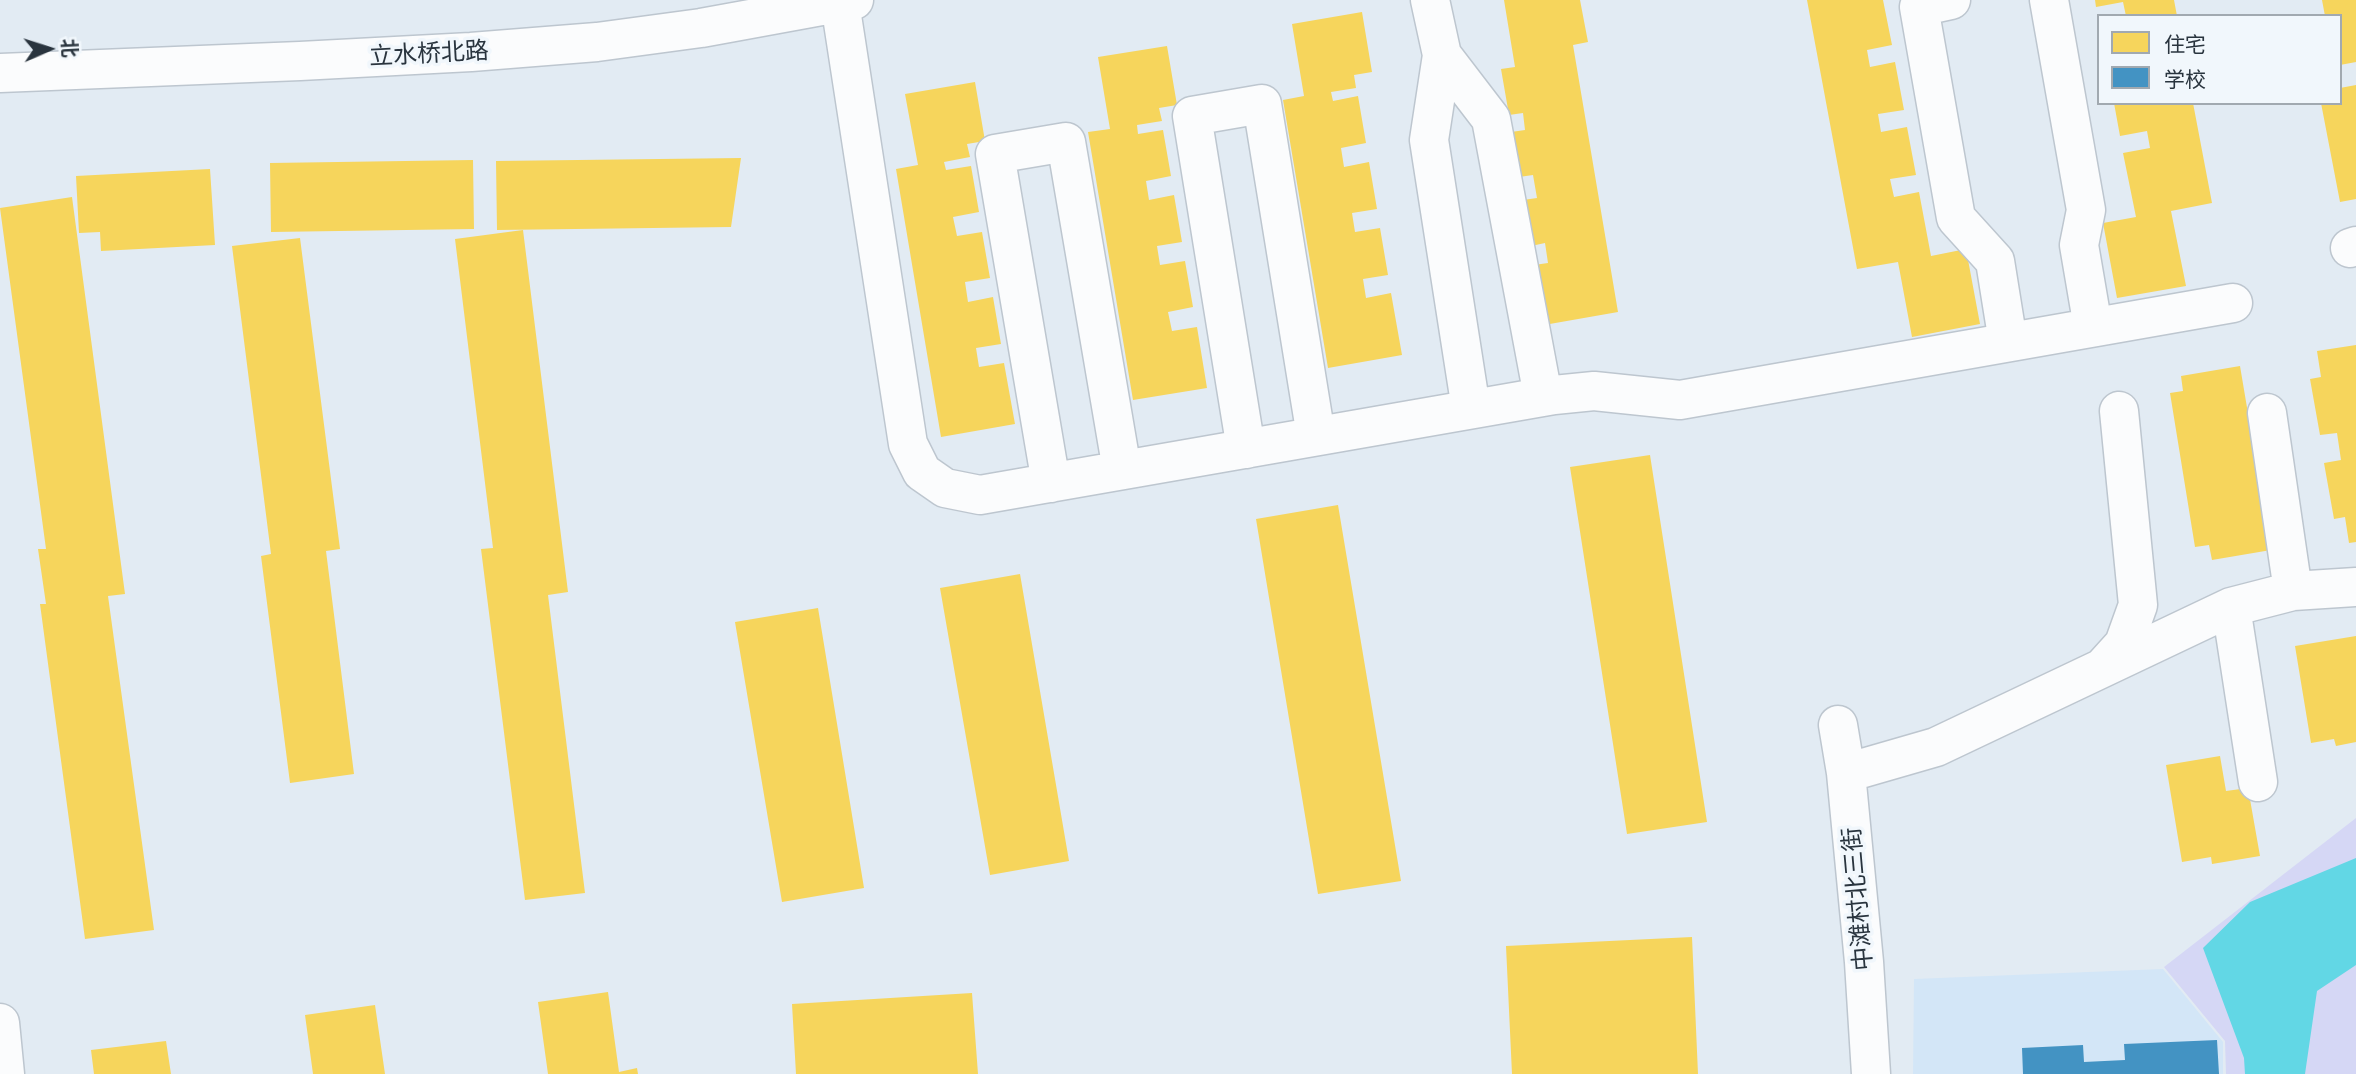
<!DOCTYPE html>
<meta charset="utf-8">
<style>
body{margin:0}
#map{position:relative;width:2356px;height:1074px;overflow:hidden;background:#e2ebf3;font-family:"Public Sans","Noto Sans SC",sans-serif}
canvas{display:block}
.legend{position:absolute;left:2097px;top:14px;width:245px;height:91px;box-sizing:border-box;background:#f1f7fc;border:2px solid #a1a9b0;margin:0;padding:9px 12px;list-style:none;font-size:21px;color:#29343e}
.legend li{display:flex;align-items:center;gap:14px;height:35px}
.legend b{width:35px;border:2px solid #a1a9b0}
.north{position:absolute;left:14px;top:14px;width:70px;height:70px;-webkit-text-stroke:5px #f1f7fc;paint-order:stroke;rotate:87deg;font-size:19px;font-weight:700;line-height:28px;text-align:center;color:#29343e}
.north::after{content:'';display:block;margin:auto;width:24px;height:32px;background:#29343e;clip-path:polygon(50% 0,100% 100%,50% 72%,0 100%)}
</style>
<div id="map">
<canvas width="2356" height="1074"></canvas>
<ul class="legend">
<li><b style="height:19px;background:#f6d55c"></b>住宅</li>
<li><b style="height:19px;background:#4393c3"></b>学校</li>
</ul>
<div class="north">北</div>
</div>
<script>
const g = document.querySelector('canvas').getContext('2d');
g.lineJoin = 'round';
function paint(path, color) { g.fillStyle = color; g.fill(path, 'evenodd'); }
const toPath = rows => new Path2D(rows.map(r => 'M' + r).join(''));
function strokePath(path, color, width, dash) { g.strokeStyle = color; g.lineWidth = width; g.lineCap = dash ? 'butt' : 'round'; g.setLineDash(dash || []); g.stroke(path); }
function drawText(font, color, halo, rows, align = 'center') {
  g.font = font + ' "Public Sans","Noto Sans SC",sans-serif'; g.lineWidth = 7; g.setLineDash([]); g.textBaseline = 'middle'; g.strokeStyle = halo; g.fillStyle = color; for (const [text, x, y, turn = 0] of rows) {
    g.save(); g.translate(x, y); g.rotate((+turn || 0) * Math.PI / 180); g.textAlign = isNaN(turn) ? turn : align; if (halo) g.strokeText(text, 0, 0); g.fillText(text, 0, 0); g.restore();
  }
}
paint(toPath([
 [2163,969,2223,1042,2223,1074,1913,1074,1914,979]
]), '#d3e6f7');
paint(toPath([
 [2356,818,2356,1074,2226,1074,2225,1041,2164,967]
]), '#d5d7f5');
paint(toPath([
 [2356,858,2356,965,2317,991,2305,1074,2245,1074,2244,1058,2203,948,2250,902]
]), '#62d7e5');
paint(toPath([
 [1504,0,1580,0,1588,42,1573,45,1618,312,1544,325,1534,265,1548,263,1545,243,1531,246,1523,200,1537,198,1533,175,1519,177,1511,132,1525,130,1523,113,1509,115,1501,69,1515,67],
 [1807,0,1883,0,1892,45,1867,50,1870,67,1895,62,1904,110,1878,114,1881,132,1907,127,1916,175,1890,179,1894,197,1919,192,1931,256,1966,249,1980,324,1912,337,1898,262,1857,269],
 [2095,0,2174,0,2177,16,2126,16,2123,2,2096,7],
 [2322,0,2356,0,2356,62,2340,65,2340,16,2325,16],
 [1362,12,1372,72,1354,75,1356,88,1331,92,1333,101,1358,96,1366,143,1341,148,1344,167,1369,162,1377,209,1352,213,1355,232,1380,228,1388,275,1363,279,1366,298,1391,293,1402,355,1328,368,1283,100,1304,96,1292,24],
 [1167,46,1177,105,1159,108,1162,121,1137,125,1138,134,1163,130,1171,176,1146,181,1149,200,1174,195,1182,242,1157,246,1160,265,1185,261,1193,307,1168,312,1172,331,1197,327,1207,388,1133,400,1088,132,1110,129,1098,57],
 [975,82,985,141,967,144,970,157,944,162,946,170,971,166,979,212,953,217,957,236,982,232,990,278,965,282,968,302,993,297,1001,344,976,348,979,367,1004,363,1015,424,941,437,896,169,918,165,905,94],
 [2356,85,2356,199,2340,202,2321,103,2340,103,2340,88],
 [2114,103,2193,103,2212,203,2171,211,2186,286,2117,298,2103,223,2136,217,2123,153,2150,148,2147,131,2120,136],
 [741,158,731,227,497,230,496,161],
 [473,160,474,229,271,232,270,163],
 [210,169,215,245,101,251,100,232,79,233,76,176],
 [72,197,125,594,108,596,154,930,85,939,40,604,46,604,38,549,46,549,0,208],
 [523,230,568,592,548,595,585,893,525,900,481,549,493,548,455,239],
 [300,238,340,549,326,551,354,774,290,783,261,556,271,554,232,246],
 [2356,345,2356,542,2349,543,2345,517,2334,519,2324,463,2341,460,2337,433,2320,435,2310,379,2321,377,2317,351],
 [2240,366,2271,550,2212,560,2209,545,2195,547,2170,393,2183,391,2181,376],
 [1650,455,1707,822,1627,834,1570,467],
 [1338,505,1401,881,1318,894,1256,519],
 [1020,574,1069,861,990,875,940,588],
 [818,608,864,888,782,902,735,622],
 [2356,636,2356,742,2336,746,2334,739,2311,743,2295,646],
 [2220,756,2226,791,2248,788,2260,856,2212,864,2211,857,2182,862,2166,765],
 [1692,937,1698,1074,1512,1074,1506,946],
 [608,992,619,1072,637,1068,638,1074,548,1074,538,1002],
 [972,993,978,1074,796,1074,792,1004],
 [375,1005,385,1074,313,1074,305,1015],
 [166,1041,171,1074,94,1074,91,1050]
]), '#f6d55c');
paint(toPath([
 [2217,1040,2219,1074,2023,1074,2022,1048,2083,1045,2084,1062,2125,1060,2124,1044]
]), '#4393c3');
const minor = toPath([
 [1430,0,1442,55,1429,140,1471,409],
 [1951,0,1919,7,1956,218,1995,261,2008,342],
 [2049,0,2086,210,2079,245,2093,327],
 [840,3,908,444,922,472,945,488,980,495,1554,395,1594,391,1680,400,2233,303],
 [1442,55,1491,119,1543,396],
 [0,73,300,61,471,52,597,42,701,28,854,0],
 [2350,248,2356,246],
 [2267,413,2293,591],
 [1246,449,1192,116,1262,104,1316,436],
 [1051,483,995,154,1066,142,1122,470],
 [2231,607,2258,782],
 [2105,665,2124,644,2138,605,2119,411],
 [1838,725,1846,773,1864,962,1871,1074],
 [1846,773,1936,747,2231,607,2293,591,2356,587],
 [0,1023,5,1074]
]);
strokePath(minor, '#bdc6cf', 41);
strokePath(minor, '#fbfcfd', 38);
drawText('24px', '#29343e', '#f1f7fc', [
 ["立水桥北路",429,54,-3],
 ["中滩村北三街",1858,899,-95]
]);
</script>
